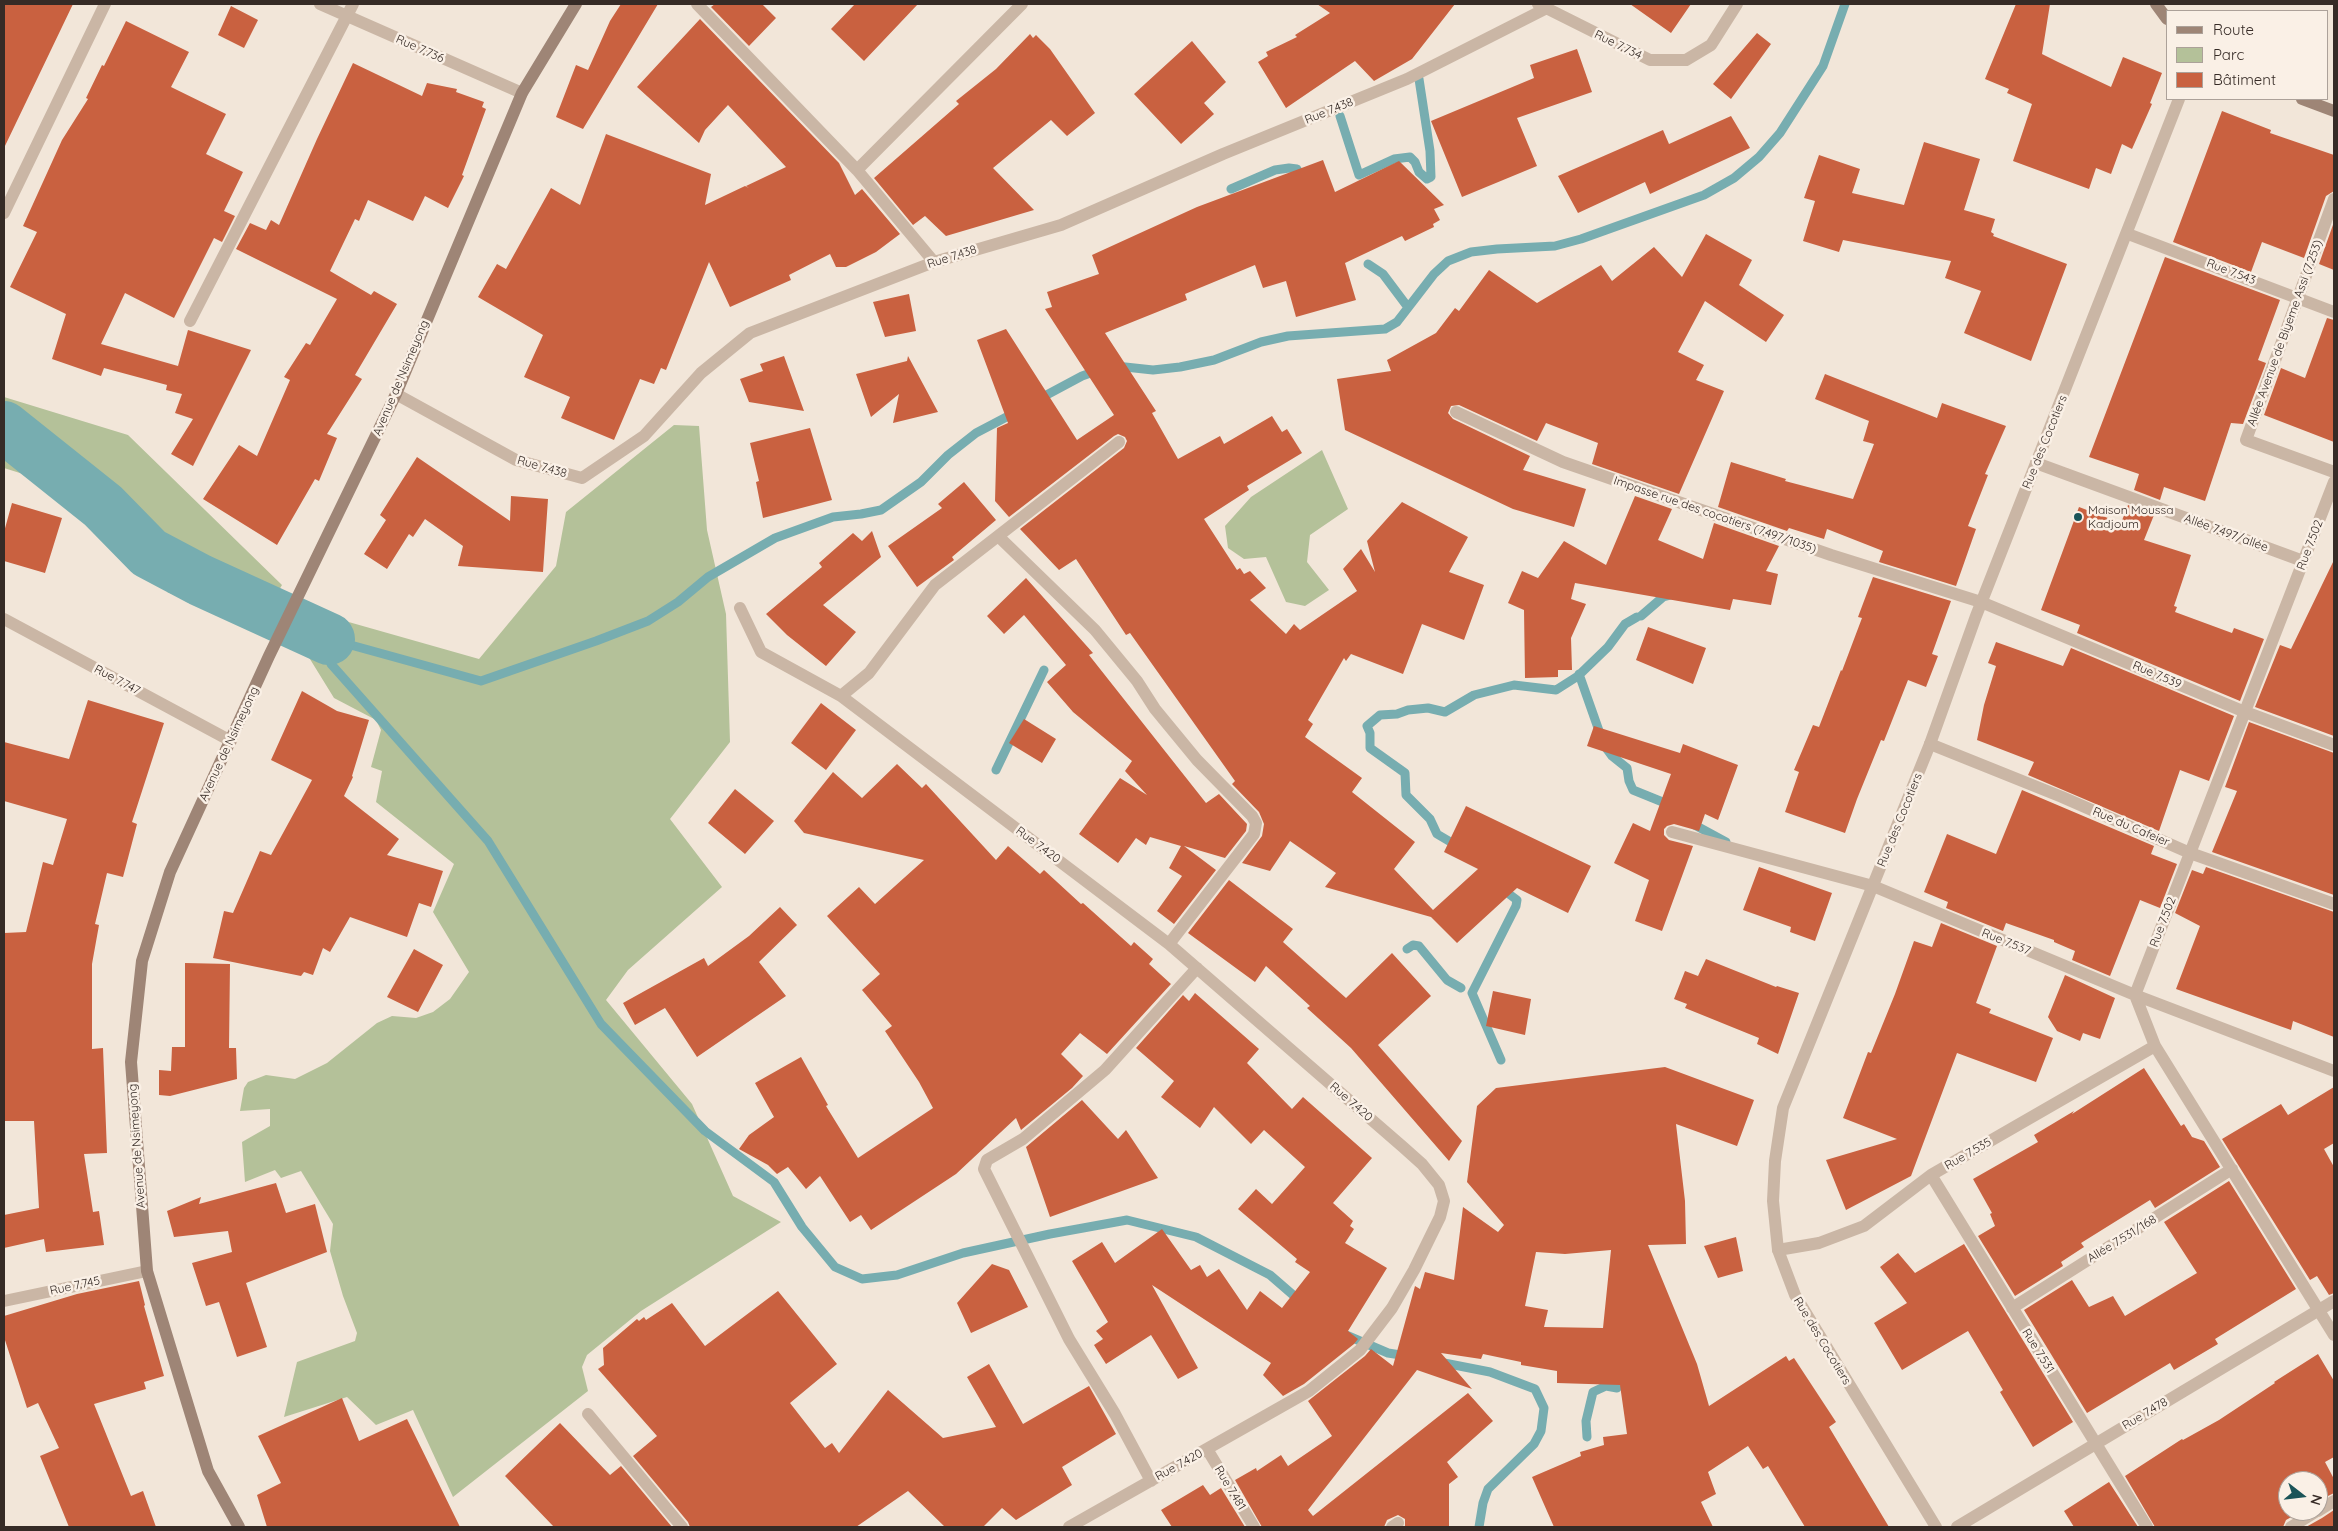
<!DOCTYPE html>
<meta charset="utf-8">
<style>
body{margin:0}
#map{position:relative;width:2338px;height:1531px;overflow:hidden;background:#f2e6d9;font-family:Quicksand,sans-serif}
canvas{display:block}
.frame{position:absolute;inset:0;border:5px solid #362b26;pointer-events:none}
.legend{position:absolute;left:2166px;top:10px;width:162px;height:90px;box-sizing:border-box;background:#faf0e6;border:1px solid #aca199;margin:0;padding:6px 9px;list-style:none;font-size:15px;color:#362b26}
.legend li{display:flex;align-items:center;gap:10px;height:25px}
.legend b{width:25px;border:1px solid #aca199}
.north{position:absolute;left:2278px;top:1471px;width:50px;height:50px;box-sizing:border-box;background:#faf0e6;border:1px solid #aca199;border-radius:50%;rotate:106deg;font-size:14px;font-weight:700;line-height:20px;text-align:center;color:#362b26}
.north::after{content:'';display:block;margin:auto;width:18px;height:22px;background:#1b5458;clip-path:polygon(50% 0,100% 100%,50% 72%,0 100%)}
</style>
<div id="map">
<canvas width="2338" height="1531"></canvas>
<div class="frame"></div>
<ul class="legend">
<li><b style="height:6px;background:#9e8576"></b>Route</li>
<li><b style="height:14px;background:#b4c199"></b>Parc</li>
<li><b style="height:14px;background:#c96140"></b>Bâtiment</li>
</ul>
<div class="north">N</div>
</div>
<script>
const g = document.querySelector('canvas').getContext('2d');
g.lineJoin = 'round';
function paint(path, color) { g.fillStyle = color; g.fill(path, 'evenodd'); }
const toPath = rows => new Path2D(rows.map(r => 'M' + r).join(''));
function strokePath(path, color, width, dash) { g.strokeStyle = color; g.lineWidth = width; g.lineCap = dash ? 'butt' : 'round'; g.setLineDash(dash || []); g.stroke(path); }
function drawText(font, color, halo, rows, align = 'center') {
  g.font = font + ' Quicksand,sans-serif'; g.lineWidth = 5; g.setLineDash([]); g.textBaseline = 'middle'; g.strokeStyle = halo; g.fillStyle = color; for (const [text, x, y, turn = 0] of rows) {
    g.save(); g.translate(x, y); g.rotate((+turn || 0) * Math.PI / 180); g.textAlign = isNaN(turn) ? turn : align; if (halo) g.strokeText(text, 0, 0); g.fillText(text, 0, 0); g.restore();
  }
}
paint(toPath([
 [4,397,128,435,282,585,257,628,167,592,169,577,94,517,99,498,4,468],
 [674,425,699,426,707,530,726,614,730,742,670,819,722,887,628,970,606,1000,692,1104,733,1196,781,1222,641,1311,587,1355,582,1367,588,1391,453,1497,413,1410,376,1425,347,1397,284,1417,297,1362,355,1341,357,1333,343,1296,330,1251,333,1224,301,1171,281,1178,275,1170,245,1182,242,1142,270,1126,270,1109,240,1111,244,1088,248,1082,266,1075,295,1079,327,1063,377,1023,392,1016,416,1018,433,1012,450,999,469,972,433,912,454,864,376,802,382,771,371,767,381,730,376,720,334,698,305,651,324,615,479,659,556,566,566,512],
 [1322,450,1348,509,1310,535,1307,562,1329,590,1305,606,1286,602,1266,557,1244,559,1228,548,1225,526,1251,497]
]), '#b4c199');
strokePath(toPath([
 [1340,116,1359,175,1394,159,1410,157,1415,162,1419,172,1427,179,1431,177,1430,151,1419,79],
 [1231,189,1275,170,1289,168,1297,169,1299,175,1297,181],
 [1368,264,1383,274,1407,306],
 [1116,366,1153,370,1180,367,1214,360,1261,342,1288,336,1385,329,1397,322,1434,274,1448,261,1471,252,1497,249,1555,246,1581,239,1704,195,1734,178,1759,157,1780,133,1823,66,1845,4],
 [1039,399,1082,376,1099,370],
 [1016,412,976,433,948,455,921,482,881,510,861,514,833,517,775,538,708,577,678,602,648,621,596,641,481,681,329,639,331,664,488,841,601,1024,705,1131,774,1182,802,1227,835,1267,862,1279,897,1275,963,1253,1050,1234,1127,1220,1196,1237,1270,1275,1300,1301],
 [1641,616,1663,597,1671,595],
 [1579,674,1604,745,1612,756,1627,768,1629,781,1633,790,1670,805],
 [996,770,1044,670],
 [1691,823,1726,842],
 [1459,847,1437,834,1430,819,1406,795,1405,773,1370,748,1370,733,1367,726,1380,715,1397,714,1408,710,1428,708,1445,712,1474,695,1514,685,1556,690,1578,676,1608,647,1625,624,1637,617],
 [1407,949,1413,945,1419,946,1447,980,1461,988],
 [1501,1060,1472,993,1516,906,1517,900,1501,888],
 [1346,1335,1388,1353,1407,1356],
 [1439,1362,1490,1372,1535,1389,1544,1408,1541,1431,1534,1444,1488,1489,1483,1503,1479,1527],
 [1587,1437,1586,1421,1593,1392,1606,1386,1617,1388]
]), '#77adb0', 9);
strokePath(toPath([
 [4,427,103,506,149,553,200,580,329,639]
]), '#77adb0', 52);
paint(toPath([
 [4,4,73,4,4,148],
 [621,4,658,4,583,129,556,117,576,65,588,70,610,21],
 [715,4,762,4,776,18,749,46,711,7],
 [855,4,918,4,864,61,831,29],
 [1317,4,1455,4,1412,59,1374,81,1355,61,1286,108,1258,62,1268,56,1266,52,1297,37,1295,35,1330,13],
 [1630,4,1691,4,1671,33],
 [2016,4,2050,4,2042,54,2058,62,2111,87,2123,57,2162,73,2150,103,2152,104,2132,149,2122,144,2111,174,2096,168,2089,189,2013,161,2032,104,2007,93,2009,89,1985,79],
 [231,6,258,20,244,48,218,35],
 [700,19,839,163,855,195,862,189,900,234,876,252,846,267,836,267,830,254,789,275,791,280,730,307,709,262,666,370,661,368,654,384,640,379,614,440,561,418,570,397,524,377,543,335,478,297,497,264,506,269,551,188,580,205,606,134,711,174,705,205,745,186,749,188,746,186,786,167,728,105,705,130,699,143,637,87],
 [126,21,189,52,171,87,226,114,206,154,243,172,224,211,235,216,222,242,214,238,174,318,125,293,101,344,178,366,188,330,251,350,193,466,171,454,193,419,175,413,182,394,166,390,167,385,104,368,101,376,52,359,66,314,10,287,37,232,23,226,62,140,88,99,86,98,102,65,104,66],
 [1757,33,1771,44,1731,99,1713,84],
 [1030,34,1033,38,1036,35,1050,49,1095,113,1067,136,1051,120,993,168,1034,210,946,236,925,216,913,225,874,178,959,104,956,101,996,69],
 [1192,41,1226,82,1204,103,1214,114,1181,144,1134,94],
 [1577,49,1592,92,1517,118,1537,166,1462,197,1431,121,1534,78,1530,65],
 [353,63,422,96,427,83,457,89,456,92,484,102,482,107,486,109,462,175,464,176,448,208,425,196,413,221,368,200,359,221,355,219,330,271,371,295,374,291,397,304,355,375,362,379,327,434,337,438,319,481,315,479,277,545,203,499,239,445,257,456,290,380,284,377,306,343,310,345,337,299,236,249,250,223,266,230,271,220,279,225,317,139],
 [2222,111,2271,130,2270,133,2334,155,2334,191,2326,196,2304,258,2262,242,2251,272,2173,242],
 [1731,116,1750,148,1650,194,1645,182,1578,213,1558,176,1663,130,1669,144],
 [1924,142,1980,159,1964,210,1995,219,1991,232,1994,234,1993,236,2067,264,2031,361,1964,333,1981,291,1945,278,1951,261,1843,240,1839,252,1803,241,1815,201,1804,198,1819,155,1860,169,1852,193,1904,205],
 [1323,160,1335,192,1399,161,1444,205,1434,209,1440,220,1433,224,1434,227,1405,241,1402,236,1345,263,1356,300,1296,317,1286,281,1263,288,1255,265,1185,294,1187,300,1105,333,1156,411,1152,413,1178,459,1220,436,1224,444,1272,416,1282,432,1287,429,1302,453,1247,486,1249,490,1204,519,1237,570,1240,568,1244,574,1250,571,1266,588,1250,600,1286,634,1294,624,1300,630,1357,591,1343,569,1361,549,1375,572,1367,541,1402,502,1468,537,1449,572,1484,585,1464,640,1422,624,1403,674,1351,654,1346,661,1344,658,1308,720,1313,724,1305,737,1362,778,1352,792,1415,842,1394,869,1433,910,1478,869,1444,852,1466,806,1591,866,1568,913,1517,888,1457,943,1431,917,1325,887,1336,873,1290,841,1270,871,1242,863,1262,836,1264,824,1259,812,1232,784,1235,781,1130,633,1126,635,1076,559,1059,570,1020,529,1124,448,1127,441,1125,437,1118,434,1114,436,1009,517,995,501,997,428,1008,423,977,340,1006,329,1077,440,1114,415,1045,309,1052,307,1047,292,1099,274,1092,255,1197,207],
 [2334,222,2334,270,2319,264],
 [1706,234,1752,260,1739,285,1784,315,1766,342,1705,301,1678,352,1704,365,1696,380,1724,391,1679,494,1592,464,1598,443,1546,423,1537,441,1459,405,1451,406,1448,413,1453,419,1530,456,1523,470,1586,489,1574,527,1513,509,1345,430,1337,379,1391,371,1387,360,1436,333,1455,308,1459,311,1489,270,1537,303,1601,265,1612,281,1654,247,1682,277],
 [2165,257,2280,300,2258,360,2266,363,2243,424,2231,423,2205,501,2164,487,2160,500,2134,490,2139,474,2089,457],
 [909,294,916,331,885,337,873,302],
 [2327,318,2334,320,2334,442,2264,415,2281,368,2305,378],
 [784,356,804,411,749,402,740,379,763,371,760,364],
 [908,356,938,412,893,423,899,394,871,417,856,374,907,361],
 [1825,374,1937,418,1942,403,2006,426,1985,474,1988,475,1968,526,1976,529,1956,586,1879,562,1883,551,1827,529,1824,539,1789,528,1787,531,1718,507,1731,462,1786,479,1785,481,1853,499,1874,444,1863,441,1869,421,1815,399],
 [810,428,832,500,763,518,756,482,759,481,750,443],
 [417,457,510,521,511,496,548,499,543,572,458,566,463,546,425,519,413,537,409,534,387,569,364,554,386,520,380,515],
 [964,482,996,520,952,557,954,560,917,587,888,546,942,508,938,504],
 [1635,496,1672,509,1658,540,1703,559,1714,523,1779,546,1766,571,1778,574,1771,605,1733,599,1730,610,1575,583,1571,599,1586,604,1571,638,1572,670,1558,670,1558,677,1525,678,1524,610,1508,603,1522,571,1538,578,1564,541,1606,565],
 [12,503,62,518,45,573,4,561,4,532],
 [2128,505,2154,515,2144,540,2191,555,2174,606,2177,607,2175,612,2232,633,2234,628,2264,639,2240,701,2077,633,2080,625,2041,610,2079,507,2121,523],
 [872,531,881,557,823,605,856,632,826,666,787,635,766,614,822,567,819,563,853,533,862,541],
 [2334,560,2334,736,2255,707,2280,645,2291,649],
 [1873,577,1951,601,1932,654,1938,656,1926,687,1908,680,1884,741,1881,740,1857,799,1845,833,1785,812,1799,772,1794,770,1813,725,1819,727,1841,670,1842,671,1862,618,1858,617],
 [1026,578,1093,653,1089,655,1206,803,1219,794,1247,824,1246,831,1225,858,1184,846,1216,870,1174,924,1157,911,1182,876,1169,868,1181,846,1150,837,1146,845,1136,838,1118,863,1079,834,1120,778,1147,795,1125,771,1132,761,1073,712,1047,682,1066,665,1024,615,1004,634,987,616],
 [1648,627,1706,648,1693,684,1636,660],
 [1996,642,2063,666,2071,648,2234,716,2209,781,2180,770,2159,831,2028,775,2034,762,1977,740,1984,705,1996,666,1988,663],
 [302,691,337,711,369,720,352,776,353,777,344,796,399,839,387,855,443,871,431,907,419,903,407,937,350,917,330,952,323,948,313,975,304,972,301,976,213,958,224,911,233,913,260,851,271,855,312,780,271,760],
 [88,700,164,723,132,822,137,824,123,877,107,873,95,924,99,925,92,964,92,1049,103,1048,107,1153,84,1154,93,1212,99,1211,104,1245,46,1252,44,1239,4,1248,4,1215,39,1208,34,1121,4,1121,4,933,26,932,43,862,53,865,67,819,4,801,4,742,69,759],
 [821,703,856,730,826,770,791,743],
 [1024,719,1056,739,1042,763,1009,743],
 [2249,722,2334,753,2334,895,2212,852,2237,791,2225,787],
 [1594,726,1680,753,1683,744,1738,765,1718,820,1705,814,1699,831,1674,824,1667,826,1664,829,1664,835,1669,840,1693,846,1662,931,1635,921,1649,880,1614,863,1633,823,1650,831,1671,774,1587,746],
 [897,764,922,788,926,784,996,860,1008,846,1040,874,1044,870,1081,904,1083,903,1131,946,1134,942,1153,959,1149,964,1171,984,1107,1054,1080,1033,1061,1054,1083,1076,1072,1088,1021,1130,1016,1118,956,1174,871,1230,861,1215,850,1222,820,1176,806,1189,788,1167,777,1174,768,1165,739,1149,749,1135,774,1117,755,1083,801,1057,828,1105,826,1106,858,1158,933,1108,919,1082,885,1031,892,1026,862,990,880,974,827,916,859,887,875,904,924,860,804,833,794,821,833,772,862,798],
 [735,789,774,821,745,854,708,823],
 [2022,790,2154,846,2151,854,2177,864,2160,908,2140,900,2110,976,2072,960,2075,951,2054,942,2054,940,2006,923,2003,931,1946,908,1948,902,1924,892,1947,834,1996,854],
 [1759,867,1832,893,1815,941,1790,932,1791,927,1743,910],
 [2206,867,2334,912,2334,1037,2293,1021,2291,1030,2176,989,2200,926,2175,913,2192,870,2203,874],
 [1229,880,1293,929,1283,942,1346,998,1392,953,1431,996,1378,1045,1462,1141,1449,1161,1351,1048,1307,1008,1310,1006,1266,966,1255,982,1188,933],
 [780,907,797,925,759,962,786,996,697,1057,665,1008,635,1025,623,1003,704,958,708,966,749,936],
 [1941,923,1997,946,1976,1003,1991,1009,1989,1013,2053,1038,2036,1082,1957,1053,1911,1176,1846,1210,1826,1160,1897,1139,1843,1118,1868,1052,1871,1053,1895,994,1914,941,1932,947],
 [414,949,443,965,418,1012,387,997],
 [1706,959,1776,987,1777,986,1799,993,1778,1054,1757,1044,1759,1038,1685,1008,1687,1004,1674,999,1685,971,1698,976],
 [185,963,230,964,229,1048,236,1048,237,1079,170,1096,159,1095,159,1070,171,1071,172,1047,185,1047],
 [2065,975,2115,998,2100,1039,2083,1033,2080,1041,2057,1031,2048,1017],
 [1493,991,1531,999,1525,1035,1486,1026],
 [1195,993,1259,1049,1247,1063,1292,1109,1303,1097,1372,1158,1333,1203,1353,1221,1350,1226,1354,1229,1345,1243,1387,1268,1348,1331,1358,1339,1354,1344,1304,1384,1283,1396,1263,1375,1271,1363,1152,1285,1198,1368,1178,1379,1151,1335,1106,1364,1094,1345,1103,1339,1096,1331,1108,1322,1072,1261,1102,1242,1115,1263,1162,1229,1191,1270,1200,1265,1207,1277,1219,1269,1247,1310,1260,1291,1282,1308,1310,1272,1295,1262,1297,1259,1238,1209,1256,1189,1272,1204,1305,1167,1264,1130,1251,1144,1214,1107,1200,1128,1161,1097,1174,1081,1136,1048,1183,995,1189,1001],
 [1665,1067,1754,1100,1737,1146,1676,1124,1685,1201,1686,1244,1648,1245,1697,1364,1709,1406,1786,1356,1789,1361,1794,1358,1836,1422,1829,1427,1889,1527,1805,1527,1768,1466,1763,1469,1748,1446,1708,1472,1716,1494,1701,1502,1713,1527,1554,1527,1532,1477,1581,1456,1580,1452,1604,1445,1603,1437,1627,1434,1620,1385,1557,1383,1557,1371,1521,1365,1521,1362,1483,1354,1481,1359,1441,1353,1472,1389,1417,1370,1308,1510,1313,1516,1468,1393,1493,1421,1447,1462,1458,1477,1449,1484,1449,1527,1405,1527,1405,1519,1398,1515,1387,1520,1384,1527,1262,1527,1235,1480,1256,1468,1257,1471,1281,1455,1288,1466,1332,1436,1308,1401,1365,1356,1371,1349,1393,1366,1415,1286,1420,1289,1425,1272,1454,1280,1463,1207,1498,1232,1504,1225,1467,1182,1477,1106,1496,1088],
 [1611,1250,1603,1328,1544,1327,1548,1310,1525,1306,1536,1252,1565,1254],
 [2144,1068,2181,1126,2184,1124,2192,1137,2204,1141,2220,1167,2155,1208,2150,1200,2081,1243,2084,1247,2061,1262,2063,1266,2015,1296,1978,1236,1995,1226,1990,1214,1992,1213,1973,1179,2038,1142,2034,1135,2074,1111,2072,1114],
 [2334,1087,2334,1143,2324,1149,2334,1167,2334,1293,2329,1295,2317,1276,2310,1280,2222,1139,2281,1104,2288,1115],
 [1082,1100,1118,1139,1126,1130,1158,1178,1050,1217,1026,1147],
 [2229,1181,2296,1289,2215,1339,2218,1344,2174,1370,2170,1363,2087,1413,2024,1310,2072,1280,2089,1307,2113,1296,2125,1316,2197,1273,2164,1222],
 [276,1183,286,1213,315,1204,327,1252,246,1283,267,1347,237,1357,219,1302,206,1306,192,1263,232,1252,228,1231,174,1237,167,1211,201,1197,199,1204],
 [1736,1237,1743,1271,1718,1278,1704,1246],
 [1964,1244,2073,1422,2033,1447,2000,1392,2003,1390,1968,1331,1902,1370,1874,1323,1907,1303,1880,1267,1898,1253,1915,1273],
 [992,1264,1009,1270,1028,1307,971,1333,957,1303],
 [139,1281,145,1305,144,1306,164,1376,144,1382,146,1389,94,1404,131,1496,143,1491,156,1527,69,1527,40,1456,59,1448,38,1403,27,1408,4,1337,4,1316,77,1294],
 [778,1291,837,1364,790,1403,825,1448,832,1443,839,1453,888,1390,943,1438,996,1427,967,1377,989,1364,1023,1424,1089,1386,1116,1434,1062,1467,1072,1485,1016,1520,1002,1508,983,1527,945,1527,908,1491,856,1527,690,1527,688,1522,633,1456,657,1436,598,1369,604,1365,603,1348,637,1319,639,1321,644,1317,646,1320,672,1303,705,1346],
 [2318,1354,2334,1381,2334,1457,2325,1462,2334,1479,2334,1493,2318,1501,2318,1481,2288,1481,2288,1511,2302,1511,2286,1520,2283,1527,2155,1527,2125,1476,2182,1439,2183,1440,2219,1420,2275,1383,2274,1382],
 [342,1398,359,1441,407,1419,460,1527,267,1527,257,1495,281,1483,258,1436],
 [560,1423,610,1475,621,1466,672,1527,554,1527,505,1476],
 [2109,1482,2138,1527,2074,1527,2064,1511],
 [1203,1485,1210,1495,1221,1488,1245,1527,1172,1527,1161,1510],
 [2334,1510,2334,1527,2306,1527,2322,1518]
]), '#c96140');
strokePath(toPath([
 [320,4,522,93],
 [697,4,857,170,934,262],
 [1538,4,1650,60,1686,60,1711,45,1737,4],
 [857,170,1022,4],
 [2334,199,2246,440,2334,472],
 [4,213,105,4],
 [2128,234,2334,312],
 [190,321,353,4],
 [396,394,516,460,582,478,644,436,701,373,750,333,934,262,1061,225,1223,154,1407,79,1545,9],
 [1456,412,1563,462,1831,555,1981,602,2245,712,2334,745],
 [2036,463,2303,561],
 [2334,482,2135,995,2155,1046,2334,1335],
 [998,536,1095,630,1137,681,1155,709,1197,760,1252,816,1256,823,1254,834,1169,944],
 [740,608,761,652,841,696,1169,944,1403,1147,1422,1164,1439,1185,1444,1201,1440,1217,1414,1270,1392,1308,1360,1350,1309,1391,1069,1527],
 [4,619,231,741],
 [841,696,869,673,935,585,1119,442],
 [1930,744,2062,797,2190,853,2334,904],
 [1672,832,1873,886,2135,995,2334,1071],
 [1931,1175,2147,1527],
 [1778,1250,1819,1243,1864,1226,1931,1175,2155,1046],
 [4,1301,147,1271],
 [2012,1308,2232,1169],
 [588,1414,682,1527],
 [1207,1449,1254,1527],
 [1151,1481,1115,1414,1069,1339,984,1169,987,1160,1023,1139,1105,1070,1197,968],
 [2318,1511,2334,1501],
 [1392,1527,1398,1523],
 [1957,1527,2334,1301],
 [2291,1527,2317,1511]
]), '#cab6a5', 12);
strokePath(toPath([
 [1936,1527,1795,1295,1778,1250,1773,1201,1775,1161,1783,1108,1930,744,1976,616,2179,99]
]), '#cab6a5', 12);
strokePath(toPath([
 [2156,4,2167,19],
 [2302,99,2334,111],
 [239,1527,208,1471,147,1271,131,1062,142,961,170,872,269,656,396,394,522,93,576,4]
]), '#9e8576', 12);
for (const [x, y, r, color] of [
 [2078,517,5,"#1b5458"]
]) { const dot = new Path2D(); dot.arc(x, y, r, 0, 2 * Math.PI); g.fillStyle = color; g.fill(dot); strokePath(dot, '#faf0e6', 2); }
drawText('12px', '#362b26', '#faf0e6', [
 ["Rue 7.734",1618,45,26],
 ["Rue 7.736",420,49,24],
 ["Rue 7.438",1329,111,-22],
 ["Rue 7.438",952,257,-18],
 ["Rue 7.543",2231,272,21],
 ["Allée Avenue de Biyeme Assi (7.253)",2285,333,-70],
 ["Avenue de Nsimeyong",401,378,-67],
 ["Rue des Cocotiers",2045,442,-68],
 ["Rue 7.438",542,467,16],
 ["Impasse rue des cocotiers (7.497/1035)",1715,515,19],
 ["Allée 7.497/allée",2226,533,20],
 ["Rue 7.502",2310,545,-69],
 ["Rue 7.539",2157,675,23],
 ["Rue 7.747",117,680,28],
 ["Avenue de Nsimeyong",229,744,-65],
 ["Rue des Cocotiers",1900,820,-68],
 ["Rue du Cafeier",2131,827,23],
 ["Rue 7.420",1038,845,37],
 ["Rue 7.502",2163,922,-69],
 ["Rue 7.537",2006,942,22],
 ["Rue 7.420",1351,1102,41],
 ["Avenue de Nsimeyong",137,1146,-94],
 ["Rue 7.535",1968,1154,-30],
 ["Allée 7.531/168",2122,1239,-32],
 ["Rue 7.745",75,1286,-12],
 ["Rue des Cocotiers",1822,1341,59],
 ["Rue 7.531",2038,1351,58],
 ["Rue 7.478",2145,1414,-31],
 ["Rue 7.420",1179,1465,-29],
 ["Rue 7.481",1230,1488,59]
]);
drawText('12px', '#362b26', '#faf0e6', [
 ["Maison Moussa",2088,510],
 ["Kadjoum",2088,524]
], 'left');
</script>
